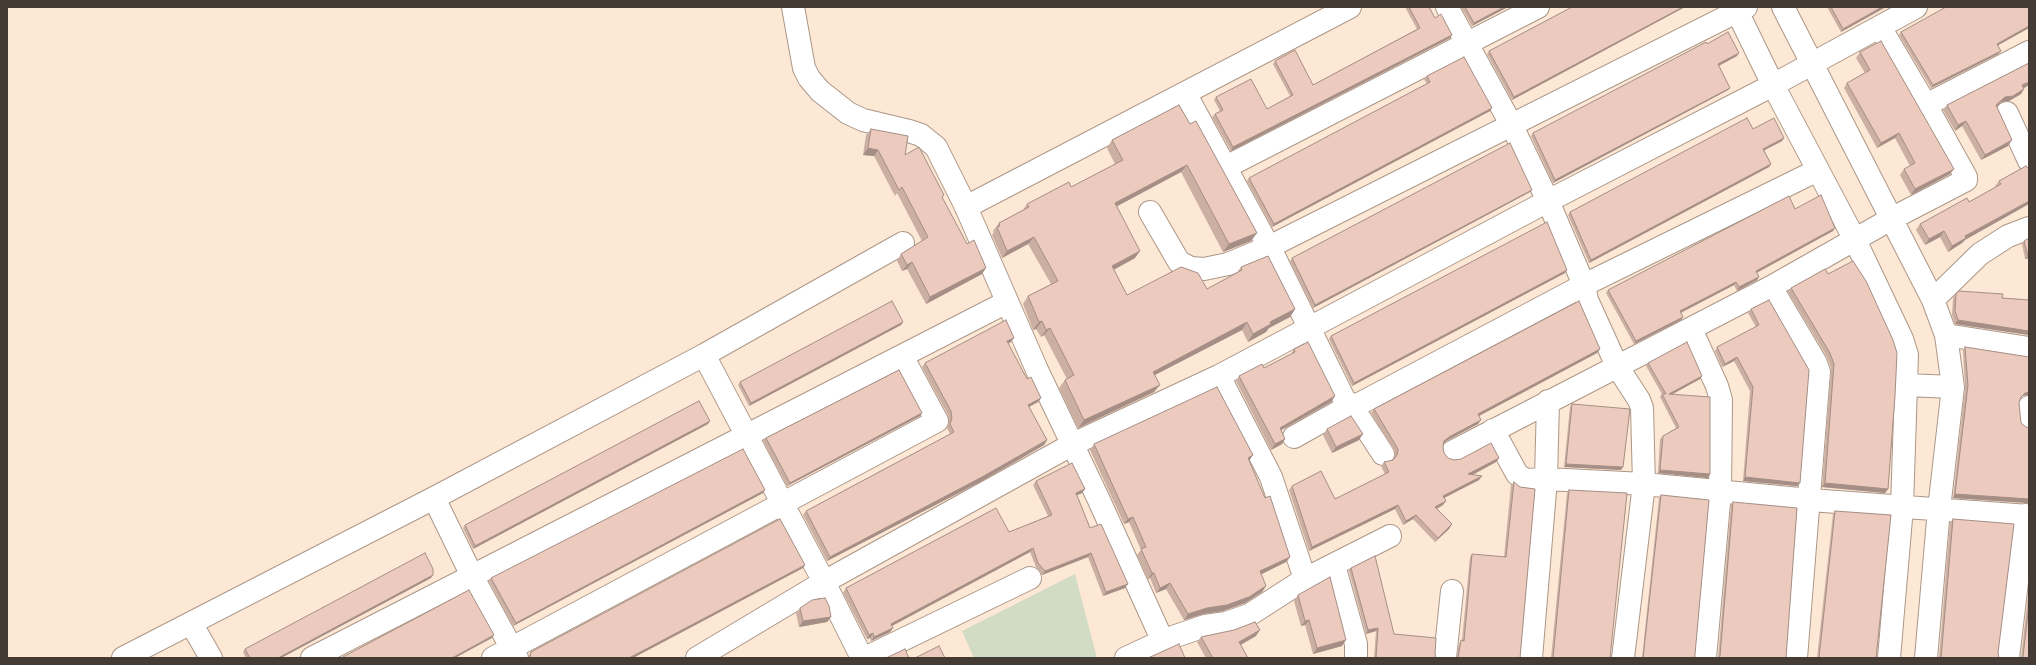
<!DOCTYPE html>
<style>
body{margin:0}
#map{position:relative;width:2036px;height:665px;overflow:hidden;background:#fde7d5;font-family:Mulish,sans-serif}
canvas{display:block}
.frame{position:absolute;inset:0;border:8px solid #433b34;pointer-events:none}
</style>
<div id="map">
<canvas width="2036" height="665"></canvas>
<div class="frame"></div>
</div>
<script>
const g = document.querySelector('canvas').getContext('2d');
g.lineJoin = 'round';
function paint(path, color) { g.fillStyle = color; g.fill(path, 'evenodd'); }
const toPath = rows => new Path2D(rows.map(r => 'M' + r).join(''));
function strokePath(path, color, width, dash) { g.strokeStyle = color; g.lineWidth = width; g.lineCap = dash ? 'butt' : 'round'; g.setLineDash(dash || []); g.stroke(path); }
paint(toPath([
 [1075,574,1097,658,974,658,962,631]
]), '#d2dcc4');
const minor = toPath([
 [1447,7,1512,126,1548,201,1584,285,1587,300,1617,366,1639,400,1642,408,1644,484,1623,658],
 [1735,7,1773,85,1855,240,1902,339,1907,355,1902,507,1889,658],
 [1783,7,1933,300,1946,335,1953,387,1939,509,1926,658],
 [1185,93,1276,260,1346,403,1351,405,1383,454],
 [1926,105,2029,52],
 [2007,113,2029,161],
 [1226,167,1538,7],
 [966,207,1350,7],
 [1150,212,1179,262,1191,268,1204,269,1228,264,1269,247,1746,7],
 [1771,287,1816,363,1819,372,1796,658],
 [1933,300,1980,254,2008,236,2029,228],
 [1691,329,1717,386,1721,400,1720,492,1705,658],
 [1946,335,2029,348],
 [704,355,824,582,862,658],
 [1219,376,1271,477,1305,579],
 [1906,385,1953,387],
 [2029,407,2029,420],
 [1493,430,1517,474,1525,480,1546,479,1644,484,1810,500,2029,516],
 [1294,437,1351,405,1359,404,1584,285,1818,170],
 [1452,452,1771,287,1891,219,1966,180,1966,177,1926,105,1880,27],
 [434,498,472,576,517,658],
 [1334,565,1356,644,1356,658],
 [191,623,211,658],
 [1161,641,1205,626,1226,623,1249,615,1305,579,1390,536],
 [123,658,434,498,704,355,903,243],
 [312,658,1007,302],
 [493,658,937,421,902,356],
 [697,658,824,582,1073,444,1219,376,1548,201,1773,85,1916,7],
 [865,658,1030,578],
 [1445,658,1452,591],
 [1531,658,1546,479,1548,401],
 [2008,658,2025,515]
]);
const tertiary = toPath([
 [793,7,804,68,809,78,820,91,848,113,863,120,909,131,921,135,936,147,966,207,1037,370,1098,498,1160,635,1161,641,1158,643,1126,658]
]);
strokePath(minor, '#ac9787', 24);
strokePath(tertiary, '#ac9787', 24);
strokePath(minor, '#fff', 22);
strokePath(tertiary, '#fff', 22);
paint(toPath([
 [1405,7,1429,7,1435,18,1452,35,1450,38,1231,151,1212,117,1215,114,1220,111,1214,100,1216,97,1267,109,1290,96,1273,64,1275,61,1313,85,1417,29],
 [1461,7,1508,7,1472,26],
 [1572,7,1685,7,1512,100,1487,54,1489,51],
 [1827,7,1886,7,1841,32],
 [2029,7,2029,28,1998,45,2001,51,1998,54,1931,88,1899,35,1901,32],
 [1707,44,1737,56,1719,66,1730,88,1728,90,1553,183,1531,136,1533,133],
 [1860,52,1950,174,1911,195,1900,175,1904,169,1910,166,1895,138,1877,148,1844,88,1847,83,1865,73,1856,58],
 [2029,63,2029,85,2024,88,2021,94,2009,101,2001,102,1996,107,2008,146,1981,160,1962,126,1955,131,1943,110,1947,105],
 [1427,76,1490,111,1272,227,1247,181,1249,178,1427,84,1424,79],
 [1179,105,1251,241,1223,252,1181,172,1117,206,1135,258,1114,270,1127,295,1207,289,1236,274,1241,267,1295,309,1290,317,1269,328,1266,332,1248,342,1242,330,1155,375,1154,392,1078,428,1059,388,1065,380,1067,379,1044,335,1041,337,1036,329,1033,330,1023,304,1028,296,1051,284,1028,244,1002,258,992,235,994,232,993,231,999,223,1023,210,1027,204,1071,187,1115,164,1107,148,1112,140],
 [871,129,905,155,944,195,942,198,982,274,926,304,907,269,902,271,897,261,901,254,922,241,897,193,895,196,874,156,863,155,866,135],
 [1753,129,1784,138,1782,141,1764,150,1771,164,1769,167,1589,263,1568,215,1570,212],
 [2026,166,1962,243,1948,252,1940,237,1925,245,1916,230,1920,224,1969,202,1996,187,1995,186,1999,181],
 [1530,192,1313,308,1290,261,1292,258],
 [1795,209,1833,231,1757,273,1759,277,1757,280,1737,291,1734,285,1681,313,1681,320,1634,344,1606,293,1608,290],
 [2024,241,2029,258,2025,259,2022,244],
 [1567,270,1565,273,1352,386,1329,339,1331,336],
 [1791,288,1895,396,1888,489,1885,493,1822,487,1831,368,1827,357,1788,292],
 [1956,294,2029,300,2029,335,1955,324,1952,315,1953,298],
 [1769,300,1797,486,1743,481,1750,391,1734,361,1722,367,1715,351,1717,347,1756,327,1748,313,1751,309],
 [903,322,901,325,749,406,738,385,740,382],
 [1011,342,1008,344,1027,379,1041,398,1038,402,1029,407,1047,440,1044,445,980,482,827,561,803,515,806,511,950,434,947,428,949,422,948,415,922,367,925,363],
 [1965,347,2022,396,2020,399,2019,403,2027,503,1953,498,1965,388,1963,350],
 [1294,349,1335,396,1331,402,1281,430,1285,439,1282,444,1271,450,1236,381,1239,376,1264,368,1291,354],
 [1600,349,1597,353,1479,416,1478,424,1446,441,1444,443,1443,447,1444,453,1448,458,1454,460,1499,458,1496,462,1472,475,1479,480,1444,498,1443,505,1437,509,1452,524,1449,529,1435,542,1413,519,1403,525,1395,509,1309,551,1289,490,1292,486,1335,499,1385,474,1381,466,1384,462,1393,460,1394,458,1395,453,1371,413,1374,409],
 [1648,363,1702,376,1700,379,1673,394,1708,478,1658,473,1660,439,1663,436,1676,428,1660,397,1662,394,1646,366],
 [1572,404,1621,470,1564,467,1570,407],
 [922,413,920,416,787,486,763,441,766,438],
 [708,424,473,549,463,528,465,525],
 [1327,429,1359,440,1332,453,1323,435],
 [1094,444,1253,455,1249,460,1290,557,1286,562,1261,574,1266,586,1262,592,1245,603,1223,611,1203,614,1184,620,1166,589,1156,593,1150,578,1148,579,1137,555,1141,550,1129,522,1124,524,1090,450],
 [1036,481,1085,489,1082,493,1077,495,1090,528,1125,588,1103,596,1088,557,1042,575,1036,567,1030,552,892,626,893,628,890,632,871,641,870,638,867,639,843,593,846,588,1009,532,1048,516,1033,485],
 [1514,482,1520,658,1456,658,1459,644,1462,640,1470,557,1472,554,1504,557,1511,485],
 [1569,490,1610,658,1551,658,1567,493],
 [763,493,513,626,489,581,491,578],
 [1661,495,1695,654,1695,658,1642,658,1659,498],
 [1733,502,1786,658,1718,658,1731,505],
 [1835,511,1876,658,1817,658,1833,514],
 [1953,519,1998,653,1999,658,1939,658,1950,523],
 [803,568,633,658,528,658,529,655,531,652],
 [1351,568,1394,634,1435,654,1436,658,1374,658,1376,631,1366,634,1349,571],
 [431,578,281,658,246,658,243,652,245,649],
 [2029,587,2029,658,2021,658],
 [1298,595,1342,646,1313,654,1305,625,1301,626,1294,601],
 [800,608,831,617,827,622,799,627,796,613],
 [1256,636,1241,645,1248,658,1206,658,1197,642,1201,637]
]), '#cbafa3');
paint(toPath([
 [1504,7,1508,7,1472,26,1474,23],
 [1683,7,1685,7,1512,100,1514,97],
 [1882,7,1886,7,1841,32,1843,29],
 [2029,26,2029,28,1995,47,1997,44],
 [1452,35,1450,38,1231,151,1233,147],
 [2001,51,1998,54,1931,88,1933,85],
 [1739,53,1737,56,1716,67,1718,64],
 [2029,82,2029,85,2019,91,2022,85],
 [1730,88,1728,90,1553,183,1555,180],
 [2024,89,2021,94,2009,101,2001,102,1992,111,1996,105,2005,97],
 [1492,108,1490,111,1272,227,1274,224],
 [1966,121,1962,126,1955,131,1958,125],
 [1899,133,1895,138,1877,148,1881,143],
 [1784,138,1782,141,1761,152,1763,149],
 [2012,140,2008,146,1981,160,1985,155],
 [868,148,878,150,874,156,863,155],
 [1771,164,1769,167,1589,263,1591,260],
 [1187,165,1181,172,1110,210,1115,203],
 [1954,169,1950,174,1911,195,1915,189],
 [1532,190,1530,192,1313,308,1315,305],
 [2029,201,2029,204,1965,240,1962,243,1948,252,1952,246,1965,236],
 [1835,228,1833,231,1754,274,1756,271],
 [1944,231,1940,237,1925,245,1929,239],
 [1257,233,1251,241,1223,252,1229,244],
 [1034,237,1028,244,1002,258,1007,251],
 [1140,251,1135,258,1107,273,1112,266],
 [2029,255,2029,258,2025,259],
 [912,262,907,269,902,271,907,265],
 [986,268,982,274,926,304,930,297],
 [1567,270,1565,273,1352,386,1354,383],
 [1759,277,1757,280,1737,291,1739,287],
 [1736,282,1734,285,1678,314,1680,311],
 [1295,309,1290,317,1269,328,1266,332,1248,342,1253,334,1270,322],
 [1683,317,1681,320,1634,344,1636,341],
 [1958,320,2029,331,2029,335,1955,324],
 [1042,321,1036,329,1033,330,1039,322],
 [903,322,901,325,749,406,751,403],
 [1247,322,1242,330,1147,379,1153,372],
 [1050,328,1044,335,1041,337,1046,330],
 [1014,338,1011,342,1004,346,1007,341],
 [1600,349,1597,353,1475,418,1478,414],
 [1737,357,1734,361,1722,367,1725,364],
 [1702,376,1700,379,1667,397,1669,394],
 [1160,385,1154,392,1078,428,1084,420],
 [2029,392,2029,395,2022,396,2018,401,2025,393],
 [1335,396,1331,402,1276,433,1280,428],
 [1041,398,1038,402,1025,409,1028,405],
 [922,413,920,416,787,486,790,483],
 [1481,420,1478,424,1446,441,1441,446,1444,441,1449,437],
 [710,421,708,424,473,549,475,546],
 [1363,434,1359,440,1332,453,1336,447],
 [1285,439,1282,444,1271,450,1275,444],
 [1047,440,1044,445,980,482,827,561,830,557],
 [1253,455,1249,461,1248,458],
 [1499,458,1496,462,1465,479,1468,474],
 [1566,464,1623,467,1621,470,1564,467],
 [1660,470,1710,474,1708,478,1658,473],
 [1482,476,1479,480,1440,500,1443,496],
 [1745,477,1800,483,1797,486,1743,481],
 [1825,483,1888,489,1885,493,1822,487],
 [1085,489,1082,493,1073,497,1076,493],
 [765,490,763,493,513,626,516,623],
 [1955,494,2029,499,2029,503,2027,503,1953,498],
 [1446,501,1443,505,1432,511,1435,507],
 [1398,505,1395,509,1309,551,1312,547],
 [1416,515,1413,519,1403,525,1406,521],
 [1133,517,1129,522,1124,524,1128,519],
 [1452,524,1449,529,1435,542,1438,538],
 [1033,548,1030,552,888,628,891,624],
 [1091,553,1088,557,1042,575,1045,571],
 [1290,557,1286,562,1256,577,1260,571],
 [805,565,803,568,633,658,629,658],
 [1152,573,1154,573,1150,578,1148,579],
 [433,575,431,578,281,658,278,658],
 [1170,583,1166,589,1156,593,1160,588],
 [1128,584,1125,588,1103,596,1106,592],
 [1266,586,1262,592,1245,603,1223,611,1203,614,1184,620,1188,614],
 [831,617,827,622,799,627,803,621],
 [1309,620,1305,625,1301,626,1305,621],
 [893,628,890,632,871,641,874,637],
 [1378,628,1376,631,1366,634,1368,630],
 [1260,630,1256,636,1236,647,1239,642],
 [873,633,870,638,867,639,869,635],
 [494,635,492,638,455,658,452,658],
 [1346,640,1342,646,1313,654,1317,648]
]), '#a58e85');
const building = toPath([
 [1409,7,1429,7,1435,18,1441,14,1452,35,1233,147,1215,114,1223,110,1216,97,1251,79,1267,109,1293,95,1275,61,1295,50,1313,85,1420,28,1409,7],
 [1465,7,1504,7,1474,23,1465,7],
 [1572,7,1683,7,1514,97,1489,51,1572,7],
 [1831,7,1882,7,1843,29,1831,7],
 [1946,7,2029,7,2029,26,1997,44,2001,51,1933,85,1901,32,1946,7],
 [1728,32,1739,53,1718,64,1730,88,1555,180,1533,133,1706,42,1707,44,1728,32],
 [1881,41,1954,169,1915,189,1904,169,1915,163,1899,133,1881,143,1847,83,1870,70,1860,52,1881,41],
 [1464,57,1492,108,1274,224,1249,178,1430,82,1427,76,1464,57],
 [2029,63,2029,82,2022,85,2024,89,2013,96,2005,97,1996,105,2012,140,1985,155,1966,121,1958,125,1947,105,2029,63],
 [1179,105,1190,124,1196,121,1257,233,1229,244,1187,165,1115,203,1140,251,1112,266,1127,295,1181,267,1198,273,1207,289,1242,270,1241,267,1268,256,1295,309,1270,322,1271,324,1253,334,1247,322,1215,339,1153,372,1160,385,1084,420,1065,380,1074,375,1050,328,1046,330,1042,321,1039,322,1028,296,1058,281,1034,237,1007,251,997,227,1000,226,999,223,1029,207,1027,204,1069,182,1071,187,1123,160,1112,140,1179,105],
 [1747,118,1753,129,1774,118,1784,138,1763,149,1771,164,1591,260,1570,212,1747,118],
 [871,129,908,136,905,155,919,147,944,195,942,197,967,244,974,240,986,268,930,297,912,262,907,265,901,254,928,237,902,187,899,190,878,150,868,148,871,129],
 [1510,143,1532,190,1315,305,1292,258,1510,143],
 [2026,166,2028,168,2029,168,2029,201,1965,236,1966,238,1952,246,1944,231,1929,239,1920,224,1967,198,1969,202,2001,184,1999,181,2026,166],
 [1821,195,1835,228,1756,271,1759,277,1739,287,1736,282,1680,311,1683,317,1636,341,1608,290,1789,196,1795,209,1821,195],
 [1547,222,1567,270,1354,383,1331,336,1547,222],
 [2029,238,2029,255,2028,256,2024,241,2029,238],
 [1853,261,1866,281,1893,340,1897,353,1895,396,1888,489,1825,483,1834,364,1830,353,1791,288,1825,269,1828,274,1853,261],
 [1959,291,2003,294,2002,298,2029,300,2029,331,1958,320,1955,311,1956,294,1959,291],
 [1769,300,1809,370,1800,483,1745,477,1753,387,1737,357,1725,364,1717,347,1759,325,1751,309,1769,300],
 [892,301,903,322,751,403,740,382,892,301],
 [1579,301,1600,349,1478,414,1481,420,1449,437,1444,441,1443,447,1444,453,1448,458,1454,460,1461,459,1491,443,1499,458,1468,474,1482,476,1443,496,1446,501,1435,507,1452,524,1438,538,1416,515,1406,521,1398,505,1312,547,1292,486,1321,471,1335,499,1389,472,1384,462,1393,460,1397,455,1398,449,1374,409,1579,301],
 [1006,320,1014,338,1007,341,1027,379,1031,377,1041,398,1028,405,1047,440,982,477,830,557,806,511,954,432,950,424,952,418,951,411,925,363,1006,320],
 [1308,342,1335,396,1280,428,1285,439,1275,444,1239,376,1262,364,1264,368,1295,352,1294,349,1308,342],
 [1687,342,1702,376,1669,394,1710,397,1710,474,1660,470,1663,436,1679,427,1662,394,1666,394,1648,363,1687,342],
 [1965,347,2029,357,2029,392,2025,393,2021,397,2019,403,2021,423,2026,427,2029,428,2029,499,1955,494,1968,385,1965,347],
 [899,370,922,413,790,483,766,438,899,370],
 [1217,387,1253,455,1248,458,1265,498,1270,496,1290,557,1260,571,1266,586,1249,597,1227,605,1207,608,1188,614,1170,583,1160,588,1154,573,1152,573,1141,549,1146,547,1133,517,1128,519,1094,444,1217,387],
 [699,401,710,421,475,546,465,525,699,401],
 [1572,404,1630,409,1623,467,1566,464,1572,404],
 [1351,416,1363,434,1336,447,1327,429,1351,416],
 [743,449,765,490,516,623,491,578,743,449],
 [1072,463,1085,489,1076,493,1090,528,1101,524,1128,584,1106,592,1091,553,1045,571,1038,563,1033,548,891,624,893,628,874,637,873,633,869,635,846,588,996,508,1009,532,1052,515,1036,481,1072,463],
 [1514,482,1520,487,1535,489,1520,658,1458,658,1461,640,1464,641,1472,554,1506,557,1514,482],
 [1569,490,1627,493,1610,658,1553,658,1569,490],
 [1661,495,1709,500,1695,654,1695,658,1643,658,1661,495],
 [1733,502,1797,508,1786,658,1719,658,1720,656,1733,502],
 [1835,511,1891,515,1876,658,1819,658,1835,511],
 [780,519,805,565,629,658,530,658,531,652,780,519],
 [1953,519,2014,524,1998,653,1999,658,1941,658,1953,519],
 [425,553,433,569,433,575,278,658,250,658,245,649,425,553],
 [1375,556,1394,634,1436,638,1435,654,1436,658,1376,658,1378,628,1368,630,1351,568,1375,556],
 [1330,577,1346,640,1317,648,1309,620,1305,621,1298,595,1330,577],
 [469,590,494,635,452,658,341,658,469,590],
 [825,598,829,606,831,617,803,621,800,608,812,600,825,598],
 [2029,605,2029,658,2022,658,2023,656,2029,605],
 [1255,622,1260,630,1239,642,1248,658,1213,658,1201,637,1234,630,1255,622],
 [1179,644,1185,658,1148,658,1179,644],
 [939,646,945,658,915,658,939,646],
 [905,649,909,658,886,658,905,649]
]);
paint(building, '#eccbbe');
strokePath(building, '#a58e85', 1);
</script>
